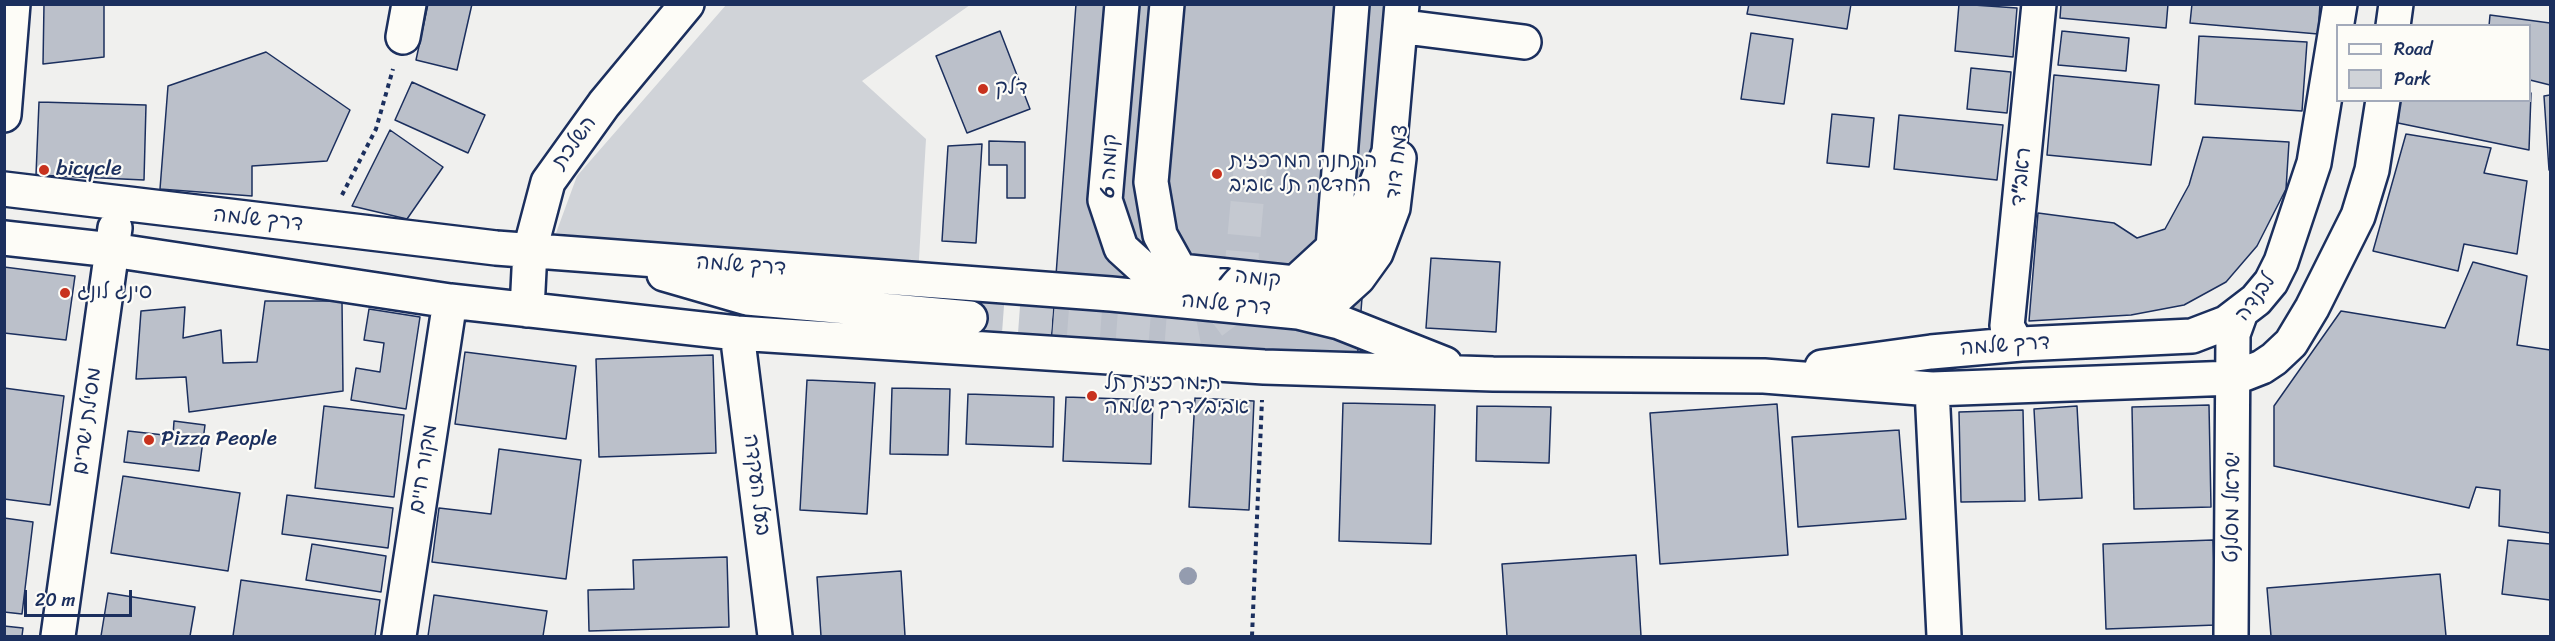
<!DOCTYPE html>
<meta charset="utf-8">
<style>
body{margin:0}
#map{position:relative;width:2555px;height:641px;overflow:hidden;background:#f0f0ee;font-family:Sriracha,sans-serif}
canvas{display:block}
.frame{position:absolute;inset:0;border:6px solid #1b2f5e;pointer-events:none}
.legend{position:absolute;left:2336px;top:24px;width:195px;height:78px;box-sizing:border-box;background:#fdfcf7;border:2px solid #a3aaba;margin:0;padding:8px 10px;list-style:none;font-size:18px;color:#1b2f5e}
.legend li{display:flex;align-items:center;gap:12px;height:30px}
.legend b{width:30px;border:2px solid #a3aaba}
.scale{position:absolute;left:24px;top:590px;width:108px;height:27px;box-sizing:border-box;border:3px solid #1b2f5e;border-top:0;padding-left:8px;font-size:18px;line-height:21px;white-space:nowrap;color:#1b2f5e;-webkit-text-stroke:4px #fdfcf7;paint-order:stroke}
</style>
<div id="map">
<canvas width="2555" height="641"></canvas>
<div class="frame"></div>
<ul class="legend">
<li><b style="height:8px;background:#fdfcf7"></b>Road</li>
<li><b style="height:16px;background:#d0d3d8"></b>Park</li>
</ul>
<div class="scale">20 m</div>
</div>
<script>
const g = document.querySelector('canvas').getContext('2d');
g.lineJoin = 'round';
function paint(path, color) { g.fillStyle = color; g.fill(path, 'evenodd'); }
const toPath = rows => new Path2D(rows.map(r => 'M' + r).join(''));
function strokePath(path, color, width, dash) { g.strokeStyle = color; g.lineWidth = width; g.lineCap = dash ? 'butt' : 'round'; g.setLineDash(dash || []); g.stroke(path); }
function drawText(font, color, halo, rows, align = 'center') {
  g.font = font + ' Sriracha,"Playpen Sans Hebrew",sans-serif'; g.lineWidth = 4.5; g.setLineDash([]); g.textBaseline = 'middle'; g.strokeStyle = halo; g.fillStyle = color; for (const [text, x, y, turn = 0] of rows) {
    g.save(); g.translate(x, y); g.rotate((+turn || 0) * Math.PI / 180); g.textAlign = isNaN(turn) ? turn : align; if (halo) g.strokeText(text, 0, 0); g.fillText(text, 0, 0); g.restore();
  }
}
paint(toPath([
 [726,5,970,5,862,81,926,139,918,276,556,233,577,176]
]), '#d0d3d8');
const building = toPath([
 [44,4,104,4,104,57,43,64,44,4],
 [428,4,472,4,457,70,416,60,428,4],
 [1076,4,1385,4,1357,362,1051,343,1076,4],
 [1749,4,1851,4,1847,29,1747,14,1749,4],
 [1959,4,2017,8,2013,57,1955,51,1959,4],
 [2061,4,2168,4,2166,28,2060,18,2061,4],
 [2192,4,2320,4,2318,34,2190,23,2192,4],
 [2490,15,2550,23,2550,85,2530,80,2530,26,2489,26,2490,15],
 [1000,31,1030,109,967,133,936,56,1000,31],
 [2062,31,2129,38,2126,71,2058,65,2062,31],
 [1751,33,1793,39,1784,104,1741,99,1751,33],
 [2199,36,2307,42,2302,111,2195,104,2199,36],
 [266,52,350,110,327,161,252,166,252,196,160,189,168,86,266,52],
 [1971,68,2011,72,2007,113,1967,109,1971,68],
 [2054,75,2159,85,2151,165,2047,155,2054,75],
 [412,82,485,115,468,153,395,120,412,82],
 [2530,93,2531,93,2529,150,2398,123,2400,100,2530,100,2530,93],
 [2550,95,2550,169,2549,170,2544,96,2550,95],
 [39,102,146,105,144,180,36,175,39,102],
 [1832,114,1874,118,1869,167,1827,163,1832,114],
 [1899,115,2003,125,1997,180,1894,169,1899,115],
 [390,130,443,167,407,219,352,206,390,130],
 [2406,134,2491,148,2484,173,2527,181,2517,254,2464,244,2458,271,2373,251,2406,134],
 [2203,137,2289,142,2286,189,2257,246,2226,282,2184,305,2131,315,2029,321,2038,213,2114,223,2137,238,2165,229,2189,185,2203,137],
 [989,141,1025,142,1025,198,1007,198,1007,165,989,165,989,141],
 [982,144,976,243,942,241,948,146,982,144],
 [1431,258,1500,262,1496,332,1426,328,1431,258],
 [2473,262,2527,276,2517,345,2550,350,2550,533,2499,526,2500,490,2476,487,2469,508,2274,466,2274,406,2341,311,2445,328,2473,262],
 [4,267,75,276,66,340,4,333,4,267],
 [265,301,342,301,343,391,189,412,186,377,136,379,141,311,185,307,183,338,221,330,223,363,257,362,265,301],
 [369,309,420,317,406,409,351,400,356,368,380,372,384,343,364,340,369,309],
 [465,352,576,366,566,439,455,424,465,352],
 [713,355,716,453,599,457,596,359,713,355],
 [807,380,875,383,867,514,800,510,807,380],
 [4,388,64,396,50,505,4,499,4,388],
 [892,388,950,389,948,455,890,454,892,388],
 [968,394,1054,397,1053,447,966,444,968,394],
 [1066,397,1153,400,1151,464,1063,461,1066,397],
 [1195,398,1254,401,1249,510,1189,507,1195,398],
 [1343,403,1435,405,1431,544,1339,541,1343,403],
 [1777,404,1788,555,1660,564,1650,413,1777,404],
 [2209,405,2211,507,2134,509,2132,407,2209,405],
 [324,406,404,415,394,497,315,488,324,406],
 [1477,406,1551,407,1549,463,1476,461,1477,406],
 [2077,406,2082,498,2039,500,2034,409,2077,406],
 [2023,410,2025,501,1961,502,1959,412,2023,410],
 [174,421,205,425,199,471,124,462,128,431,173,436,174,421],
 [1899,430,1906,519,1798,527,1792,437,1899,430],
 [499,449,581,460,566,579,432,562,439,508,491,514,499,449],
 [123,476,240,493,228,571,111,553,123,476],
 [287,495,393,508,388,548,282,534,287,495],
 [4,518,33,522,22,614,4,612,4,518],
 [2213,540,2216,625,2106,629,2103,544,2213,540],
 [2508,540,2550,544,2550,600,2502,594,2508,540],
 [312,544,386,556,381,592,306,580,312,544],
 [1636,555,1641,636,1507,636,1502,564,1636,555],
 [727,557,729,627,589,631,588,590,634,589,633,560,727,557],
 [901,571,905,636,821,636,817,577,901,571],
 [2440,574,2446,636,2271,636,2267,588,2440,574],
 [241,580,380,600,375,636,233,636,241,580],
 [108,593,195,607,190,636,101,636,108,593],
 [434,595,547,611,543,636,428,636,434,595],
 [4,626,23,628,22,636,4,636,4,626]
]);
paint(building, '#bbc0ca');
strokePath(building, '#1b2f5e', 1.5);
strokePath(toPath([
 [970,318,1174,333,1206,327,1232,308,1241,269,1253,138]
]), '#c5c9d1', 33, [33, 16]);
const minor = toPath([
 [1122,4,1105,200,1121,248,1143,268,1183,284,1207,286],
 [1167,4,1151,182,1160,235,1180,271,1295,283,1333,248,1352,4],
 [2393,26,2396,4],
 [1413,28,1524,42],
 [403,37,409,4],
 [4,115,13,4],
 [4,189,496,248,1111,294,1298,312,1339,322,1445,364],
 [4,238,112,250,450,301,737,333,1264,367,1493,374,1764,376,1932,389,2234,378,2262,367,2274,359,2291,343,2312,308,2358,216,2372,170,2383,100],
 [664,274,747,298,970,318],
 [1255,289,1293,291,1338,268,1351,248,1389,152,1402,4],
 [527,310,530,250,548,182,604,104,687,4],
 [1298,312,1337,297,1358,278,1376,253,1393,208,1399,158],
 [737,333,775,636],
 [2021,344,2015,341,2007,326,2039,4],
 [1822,367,1931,352,2021,344,2192,336,2226,323,2256,300,2271,282,2281,262,2314,163,2340,4],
 [1932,389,1944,636],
 [58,636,115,228],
 [399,636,450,301],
 [2231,636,2233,334,2241,312]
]);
strokePath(minor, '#1b2f5e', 38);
strokePath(toPath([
 [342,195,376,129,393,69],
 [1252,636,1262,400]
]), '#1b2f5e', 4, [4.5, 4.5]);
strokePath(minor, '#fdfcf7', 33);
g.fillStyle = '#949caf';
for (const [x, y] of [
 [1188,576]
]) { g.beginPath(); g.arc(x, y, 9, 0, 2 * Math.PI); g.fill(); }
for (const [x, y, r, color] of [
 [983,89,6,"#c8321e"],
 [44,170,6,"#c8321e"],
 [1217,174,6,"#c8321e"],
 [65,293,6,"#c8321e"],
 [1092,396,6,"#c8321e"],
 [149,440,6,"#c8321e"]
]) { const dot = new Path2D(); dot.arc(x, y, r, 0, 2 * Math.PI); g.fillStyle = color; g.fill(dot); strokePath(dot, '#fdfcf7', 2); }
drawText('21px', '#1b2f5e', '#fdfcf7', [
 ["דלק",995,89],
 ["התחנה המרכזית",1229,162],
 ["החדשה תל אביב",1229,186],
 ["bicycle",56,170],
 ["סינג לונג",77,293],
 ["ת.מרכזית תל",1104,384],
 ["אביב/דרך שלמה",1104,408],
 ["Pizza People",161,440]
], 'left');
drawText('21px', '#1b2f5e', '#fdfcf7', [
 ["השלכת",575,143,-54],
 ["צמח דוד",1398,162,-84],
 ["קומה 6",1110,166,-87],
 ["ראב\"ד",2022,177,-84],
 ["דרך שלמה",258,220,6],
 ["דרך שלמה",741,266,4],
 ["קומה 7",1249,278,6],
 ["לבנדה",2256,298,-54],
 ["דרך שלמה",1226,305,5],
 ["דרך שלמה",2005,346,-4],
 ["מסילת ישרים",88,421,-82],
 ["מקור חיים",424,469,-81],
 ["בעל העקדה",756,485,83],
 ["ישראל מסלנט",2233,507,-89]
]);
</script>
